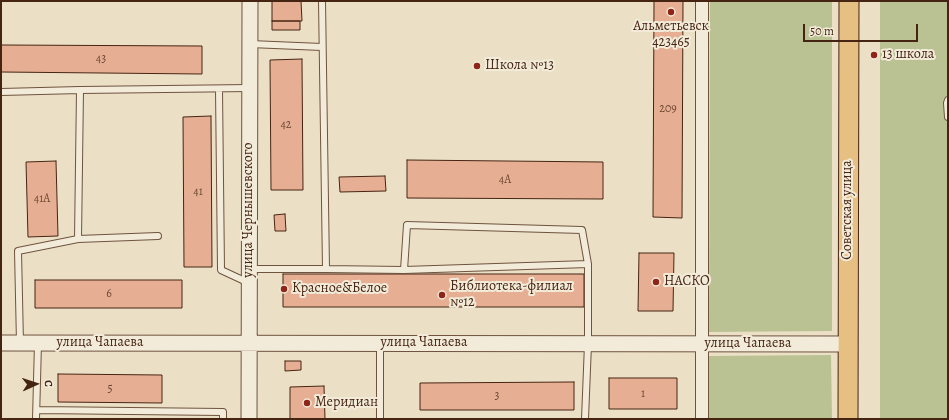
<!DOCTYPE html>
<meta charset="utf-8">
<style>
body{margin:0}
#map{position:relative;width:949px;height:420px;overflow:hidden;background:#ebe0c5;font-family:Alegreya,serif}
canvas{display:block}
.frame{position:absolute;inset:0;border:2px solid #462412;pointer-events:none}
.north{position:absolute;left:16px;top:364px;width:40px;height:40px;-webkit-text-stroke:3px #f2ebd9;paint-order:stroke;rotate:87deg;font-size:11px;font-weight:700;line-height:16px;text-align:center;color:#462412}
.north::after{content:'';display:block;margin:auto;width:14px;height:18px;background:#462412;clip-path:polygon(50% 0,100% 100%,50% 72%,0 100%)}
.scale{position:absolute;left:803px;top:24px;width:115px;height:18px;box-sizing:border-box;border:2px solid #462412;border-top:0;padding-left:5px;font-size:12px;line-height:14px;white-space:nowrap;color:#462412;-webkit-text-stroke:3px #f2ebd9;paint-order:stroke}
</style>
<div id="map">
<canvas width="949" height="420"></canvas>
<div class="frame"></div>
<div class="north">С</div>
<div class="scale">50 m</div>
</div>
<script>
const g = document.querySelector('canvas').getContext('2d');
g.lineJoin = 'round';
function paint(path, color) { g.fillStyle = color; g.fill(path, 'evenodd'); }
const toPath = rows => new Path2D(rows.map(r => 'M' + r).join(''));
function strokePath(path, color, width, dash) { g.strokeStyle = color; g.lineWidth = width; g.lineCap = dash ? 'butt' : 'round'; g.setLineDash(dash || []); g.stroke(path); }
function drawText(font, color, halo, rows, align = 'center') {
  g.font = font + ' Alegreya,serif'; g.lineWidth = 4; g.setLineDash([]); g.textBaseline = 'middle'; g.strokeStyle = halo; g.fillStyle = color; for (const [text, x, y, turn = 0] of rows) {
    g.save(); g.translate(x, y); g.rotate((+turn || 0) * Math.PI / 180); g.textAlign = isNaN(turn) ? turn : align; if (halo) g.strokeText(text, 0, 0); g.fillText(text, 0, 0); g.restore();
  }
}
paint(toPath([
 [710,1,832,1,832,331,709,332],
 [880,1,948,1,948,419,880,419],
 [831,355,832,419,708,419,708,356]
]), '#bac293');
const building = toPath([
 [272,1,301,1,302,21,272,21,272,1],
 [654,1,683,1,682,218,653,217,654,1],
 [272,21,300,21,300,30,272,30,272,21],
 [1,45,202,46,202,74,1,72,1,45],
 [302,59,303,190,271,190,270,60,302,59],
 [211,116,212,267,184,267,183,117,211,116],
 [407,160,603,162,603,199,407,198,407,160],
 [56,161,58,236,28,237,26,162,56,161],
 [385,176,386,191,340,192,339,177,385,176],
 [285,214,286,231,275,231,274,215,285,214],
 [639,253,674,253,673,311,638,311,639,253],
 [283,274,584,274,584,307,283,307,283,274],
 [35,280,182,280,182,308,35,308,35,280],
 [285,361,301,361,301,370,285,371,285,361],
 [58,374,162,375,162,403,58,402,58,374],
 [609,378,677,378,677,409,609,409,609,378],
 [574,382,574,410,420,410,420,383,574,382],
 [324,386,325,419,290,419,290,387,324,386]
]);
paint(building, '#e6af94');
strokePath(building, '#462412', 1);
const service = toPath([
 [322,1,326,269,404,270,588,264],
 [250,44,322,47],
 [219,89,221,270,249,283],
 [1,92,80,90,250,88],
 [948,100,947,103,948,117],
 [78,239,158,236],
 [249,269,326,269],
 [404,270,407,225,582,230,588,264,588,344,585,419],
 [20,343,18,251,78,239,80,90],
 [37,410,223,412,223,419],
 [36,419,38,343],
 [380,419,380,343]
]);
const minor = toPath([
 [702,1,702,419]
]);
const tertiary = toPath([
 [1,343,848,344],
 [249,419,250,1]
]);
const primary = toPath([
 [848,419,849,1]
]);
strokePath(service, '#6f533f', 8);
strokePath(minor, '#6f533f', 14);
strokePath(tertiary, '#6f533f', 17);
strokePath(primary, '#462412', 21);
strokePath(service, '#f2ebd9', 6);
strokePath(minor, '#f2ebd9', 12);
strokePath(tertiary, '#f2ebd9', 15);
strokePath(primary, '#e6c082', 19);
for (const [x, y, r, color] of [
 [671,12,4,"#8f2418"],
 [874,55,4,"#8f2418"],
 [477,66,4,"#8f2418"],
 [656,282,4,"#8f2418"],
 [284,289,4,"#8f2418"],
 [442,295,4,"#8f2418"],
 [307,403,4,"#8f2418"]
]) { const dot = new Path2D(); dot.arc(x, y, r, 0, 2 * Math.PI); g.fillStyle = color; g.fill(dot); strokePath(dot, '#f2ebd9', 1.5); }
drawText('12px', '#6e4732', null, [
 ["43",101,59],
 ["209",668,109],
 ["42",286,125],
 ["4А",505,180],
 ["41",198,192],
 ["41А",42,199],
 ["6",109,294],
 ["5",110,389],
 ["1",643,394],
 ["3",497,396]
]);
drawText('14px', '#462412', '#f2ebd9', [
 ["Альметьевск",671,27,"center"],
 ["423465",671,43,"center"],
 ["13 школа",882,55],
 ["Школа №13",485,66],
 ["НАСКО",664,282],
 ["Библиотека-филиал",450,287],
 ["№12",450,303],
 ["Красное&Белое",292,289],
 ["Меридиан",315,403]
], 'left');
drawText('14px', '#462412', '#f2ebd9', [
 ["улица Чернышевского",249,210,-90],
 ["Советская улица",848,210,-90],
 ["улица Чапаева",100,343],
 ["улица Чапаева",424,343],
 ["улица Чапаева",748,344]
]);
</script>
